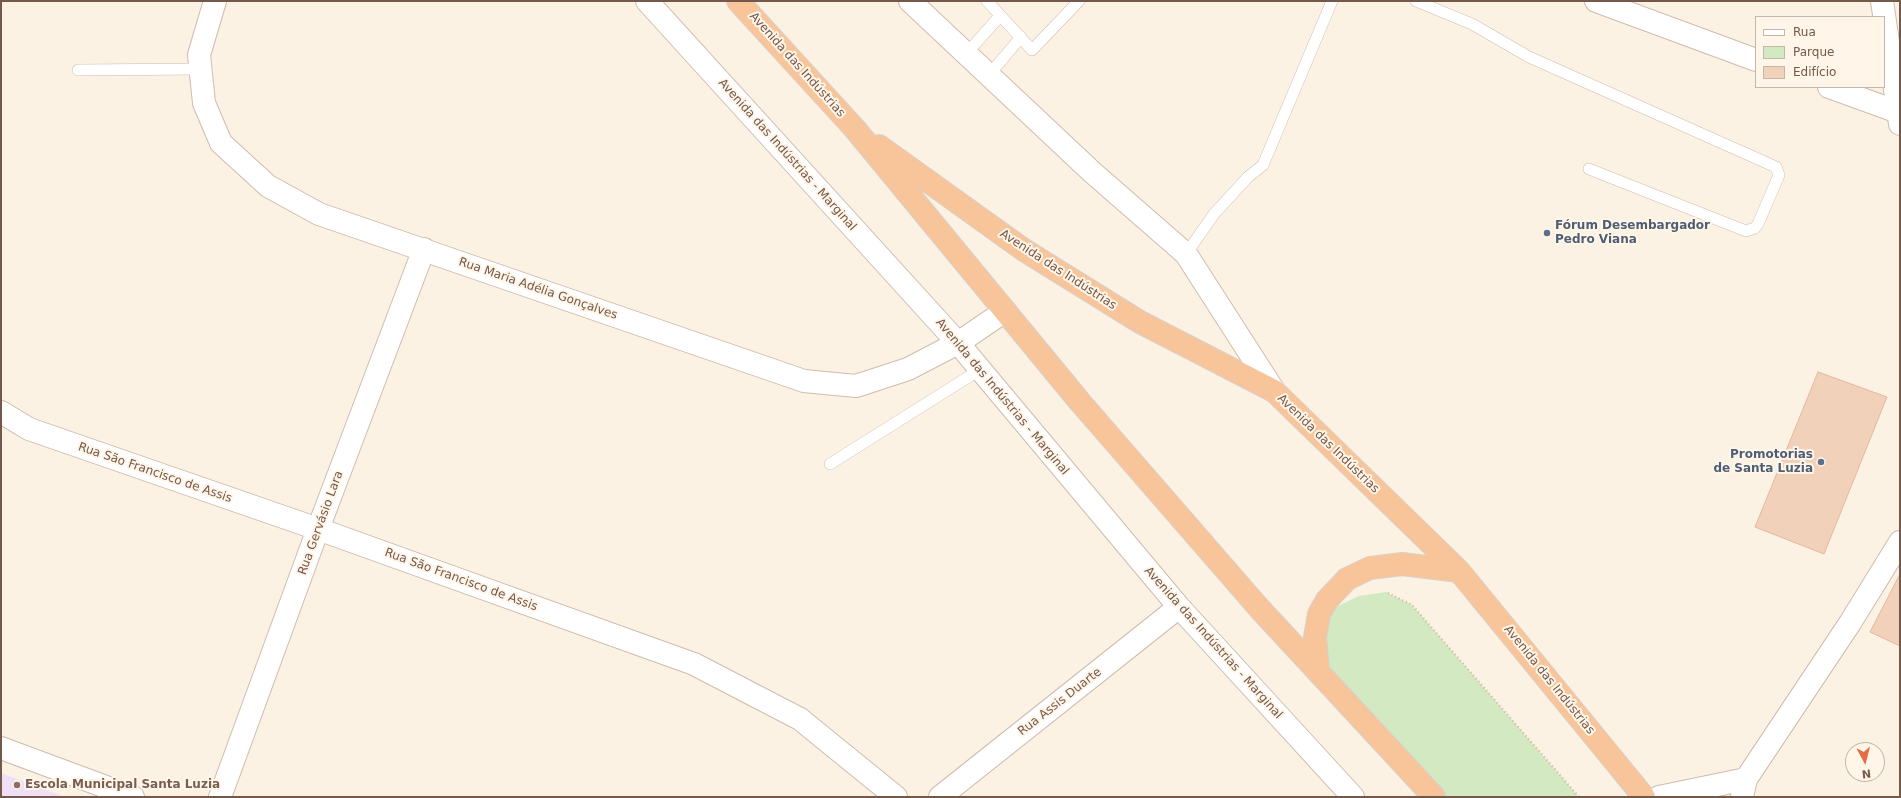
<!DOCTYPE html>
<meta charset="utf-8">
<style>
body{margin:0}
#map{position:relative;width:1901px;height:798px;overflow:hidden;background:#fcf2e3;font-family:"DejaVu Sans",sans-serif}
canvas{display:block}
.frame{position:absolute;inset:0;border:2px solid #745849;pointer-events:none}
.legend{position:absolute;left:1755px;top:16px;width:130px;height:72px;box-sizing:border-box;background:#fff6e9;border:1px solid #c7b7a9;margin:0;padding:5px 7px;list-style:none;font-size:12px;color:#745849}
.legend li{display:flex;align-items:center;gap:8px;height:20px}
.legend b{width:20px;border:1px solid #c7b7a9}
.north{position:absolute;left:1845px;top:742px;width:40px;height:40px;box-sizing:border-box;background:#fff6e9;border:1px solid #c7b7a9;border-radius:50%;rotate:173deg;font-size:11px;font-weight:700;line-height:16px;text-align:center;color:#745849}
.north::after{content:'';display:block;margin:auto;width:14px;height:18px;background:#e66c48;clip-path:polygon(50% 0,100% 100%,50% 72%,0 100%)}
</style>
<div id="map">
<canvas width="1901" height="798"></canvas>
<div class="frame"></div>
<ul class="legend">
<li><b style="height:5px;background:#fff"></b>Rua</li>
<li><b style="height:11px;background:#d2e9c1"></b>Parque</li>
<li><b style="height:11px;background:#f1d1ba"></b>Edifício</li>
</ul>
<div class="north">N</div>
</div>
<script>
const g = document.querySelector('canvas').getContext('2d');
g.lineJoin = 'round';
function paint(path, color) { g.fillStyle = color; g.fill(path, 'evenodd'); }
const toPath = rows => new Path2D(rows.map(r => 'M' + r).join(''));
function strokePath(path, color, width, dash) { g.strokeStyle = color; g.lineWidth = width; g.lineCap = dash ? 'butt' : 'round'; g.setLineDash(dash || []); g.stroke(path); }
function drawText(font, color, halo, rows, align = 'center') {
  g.font = font + ' "DejaVu Sans",sans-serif'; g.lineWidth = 4; g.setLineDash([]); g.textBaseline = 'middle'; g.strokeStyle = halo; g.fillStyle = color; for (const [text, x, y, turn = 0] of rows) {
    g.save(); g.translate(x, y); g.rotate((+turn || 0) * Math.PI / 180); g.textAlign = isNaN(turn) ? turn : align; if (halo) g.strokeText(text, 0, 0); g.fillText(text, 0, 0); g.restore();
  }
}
paint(toPath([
 [1,773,65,797,1,797]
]), '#efe0f8');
paint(toPath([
 [1386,592,1412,605,1579,797,1442,797,1327,670,1321,639,1334,608,1359,596]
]), '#d2e9c1');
const building = toPath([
 [1818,372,1887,397,1824,554,1755,527,1818,372],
 [1900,574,1900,646,1870,632,1900,574]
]);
paint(building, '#f1d1ba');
strokePath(building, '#e4b79b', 1);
const service = toPath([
 [987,1,1032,50,1079,1],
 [1416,1,1472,24,1529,57,1776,167,1779,175,1758,224,1755,228,1746,231,1589,169],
 [966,54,1000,16],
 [78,70,200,69],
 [989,75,1021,37],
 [1186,254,1214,214,1248,177,1263,165,1332,1],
 [830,464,981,369]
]);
const minor = toPath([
 [215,1,199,55,204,103,221,143,268,186,319,214,804,381,856,386,908,369,958,343,1005,311],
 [647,1,958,343,1179,607,1353,797],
 [910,1,1092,172,1186,254,1274,391],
 [1596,1,1756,60],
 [1882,1,1900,124],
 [1829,87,1898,112],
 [1,412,29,429,318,529,694,664,800,719,896,797],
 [1,748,133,797],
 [220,797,318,529,424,249],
 [940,797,1179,607],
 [1659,797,1746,779],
 [1742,797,1746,779,1850,623,1900,542]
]);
const trunk = toPath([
 [738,1,855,129,1080,402,1259,608,1434,797],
 [879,146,1024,250,1140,322,1274,391,1459,571,1644,797],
 [1318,670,1315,637,1319,614,1327,600,1347,579,1370,568,1402,564,1459,571]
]);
strokePath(service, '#cfbcad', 12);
strokePath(minor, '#cfbcad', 24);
strokePath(trunk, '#d8d0cc', 24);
strokePath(toPath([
 [1388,593,1412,605,1579,797]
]), '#d6b49e', 2.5, [1, 3]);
strokePath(service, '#fff', 11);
strokePath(minor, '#fff', 22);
strokePath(trunk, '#f8c59a', 22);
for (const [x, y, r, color] of [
 [1547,233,4,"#5c6f8a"],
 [1821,462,4,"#5c6f8a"],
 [17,785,4,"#8d6e63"]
]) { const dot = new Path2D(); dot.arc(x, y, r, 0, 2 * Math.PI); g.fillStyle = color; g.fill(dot); strokePath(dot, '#fff6e9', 1.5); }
drawText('12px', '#745849', '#fff6e9', [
 ["Avenida das Indústrias",797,65,48],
 ["Avenida das Indústrias - Marginal",787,155,48],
 ["Avenida das Indústrias",1058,270,33],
 ["Rua Maria Adélia Gonçalves",538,289,19],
 ["Avenida das Indústrias - Marginal",1002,397,50],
 ["Avenida das Indústrias",1328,444,44],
 ["Rua São Francisco de Assis",155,473,19],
 ["Rua Gervásio Lara",321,523,-70],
 ["Rua São Francisco de Assis",461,580,20],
 ["Avenida das Indústrias - Marginal",1213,643,48],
 ["Avenida das Indústrias",1549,680,51],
 ["Rua Assis Duarte",1060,702,-38]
]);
drawText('bold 12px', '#4e5e75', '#fff6e9', [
 ["Fórum Desembargador",1555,226],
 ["Pedro Viana",1555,240],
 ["Promotorias",1813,455,"right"],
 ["de Santa Luzia",1813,469,"right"]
], 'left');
drawText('bold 12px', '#785e54', '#fff6e9', [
 ["Escola Municipal Santa Luzia",25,785]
], 'left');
</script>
